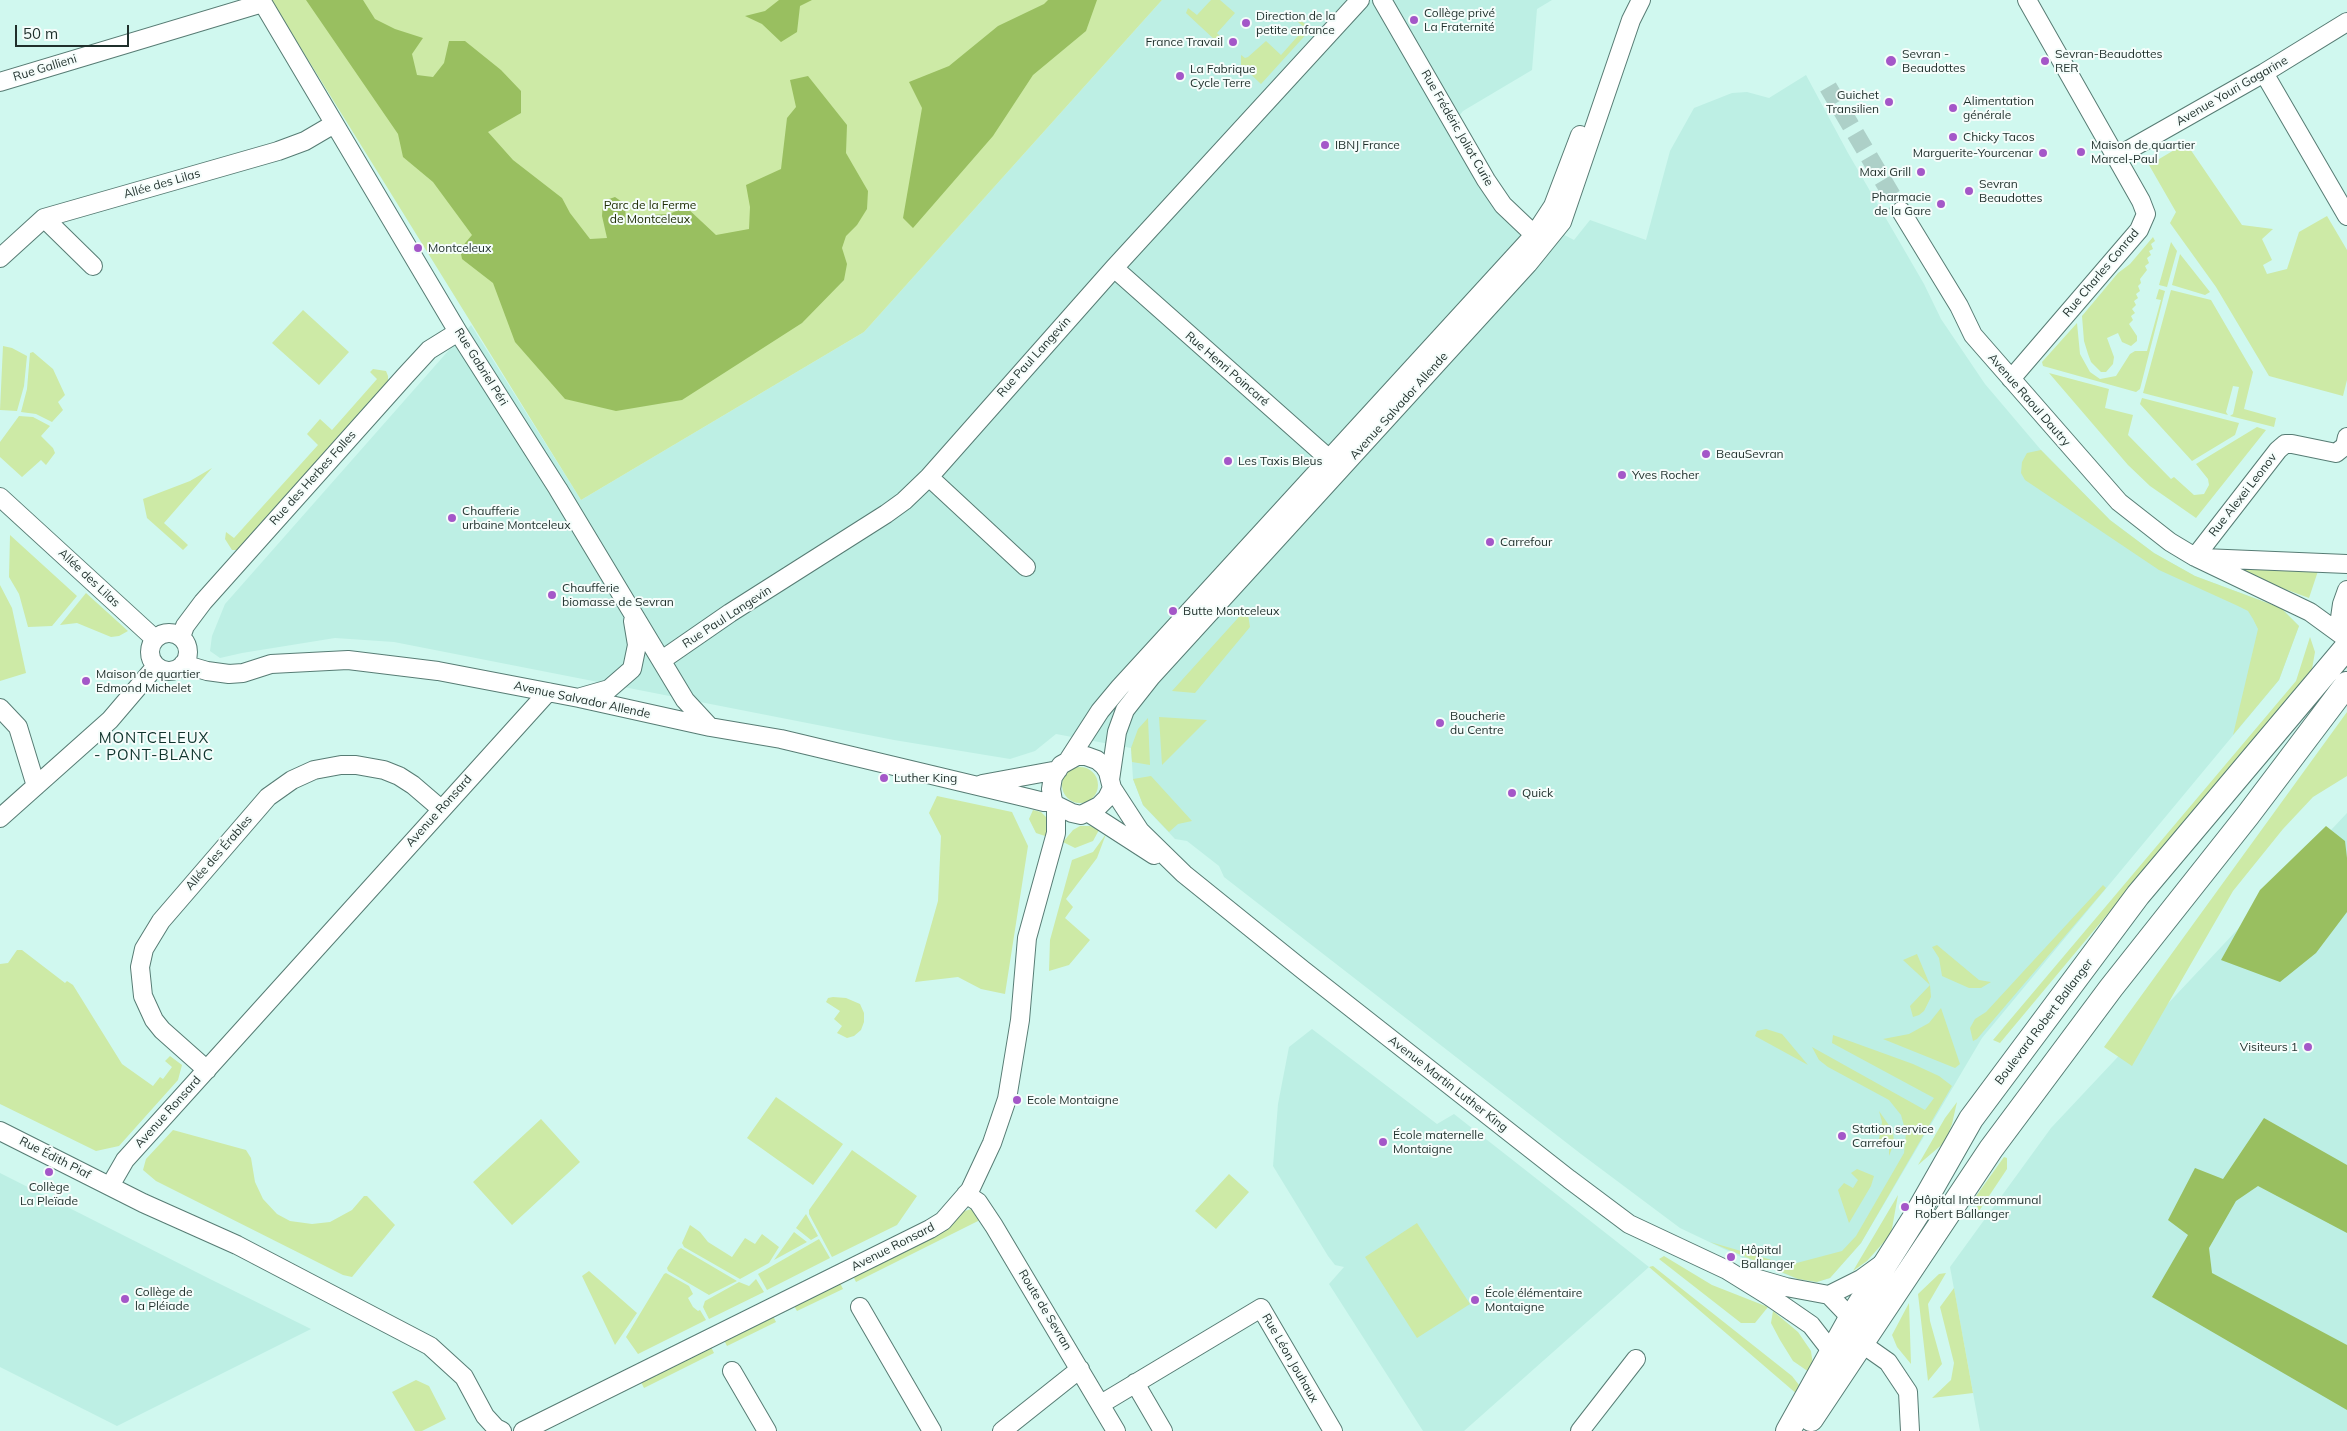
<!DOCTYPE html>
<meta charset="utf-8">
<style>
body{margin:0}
#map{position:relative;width:2347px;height:1431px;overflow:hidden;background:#d0f8ef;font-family:Mulish,sans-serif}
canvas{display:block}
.scale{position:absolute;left:15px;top:25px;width:114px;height:22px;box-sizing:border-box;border:2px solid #1f2f2b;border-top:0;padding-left:6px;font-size:15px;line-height:18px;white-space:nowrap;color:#1f2f2b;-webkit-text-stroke:4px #f5fdfb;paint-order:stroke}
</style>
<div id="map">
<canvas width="2347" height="1431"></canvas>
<div class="scale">50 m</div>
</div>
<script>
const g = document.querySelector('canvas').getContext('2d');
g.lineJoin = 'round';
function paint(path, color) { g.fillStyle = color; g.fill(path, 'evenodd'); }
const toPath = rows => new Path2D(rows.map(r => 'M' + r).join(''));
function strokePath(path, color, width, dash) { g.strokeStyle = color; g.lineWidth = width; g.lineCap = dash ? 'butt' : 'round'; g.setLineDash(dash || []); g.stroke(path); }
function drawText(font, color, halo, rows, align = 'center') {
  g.font = font + ' Mulish,sans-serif'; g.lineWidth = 4; g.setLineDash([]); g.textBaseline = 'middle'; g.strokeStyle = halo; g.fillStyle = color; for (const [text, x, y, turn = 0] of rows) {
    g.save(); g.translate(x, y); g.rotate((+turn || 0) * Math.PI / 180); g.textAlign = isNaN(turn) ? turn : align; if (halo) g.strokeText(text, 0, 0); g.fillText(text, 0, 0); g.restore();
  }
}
paint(toPath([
 [1162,0,1552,0,1537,9,1532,70,1463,111,1459,116,1479,154,1507,197,1522,213,1574,240,1590,220,1646,240,1670,151,1694,108,1732,93,1747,92,1769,98,1806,75,1848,153,1924,284,1941,319,1985,384,2041,450,2110,520,2154,553,2195,576,2281,608,2299,626,2279,680,1982,1038,1861,1243,1830,1278,1817,1282,1798,1279,1745,1259,1680,1228,1581,1154,1224,877,1219,866,1187,841,1175,839,1143,805,1133,779,1131,748,1056,734,1035,751,1010,759,894,740,394,642,335,638,242,653,220,658,210,651,212,636,225,604,471,325,581,500,864,332],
 [2347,813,2347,1431,1980,1431,1950,1267,2051,1128],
 [1312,1029,1437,1124,1454,1114,1649,1267,1464,1431,1423,1431,1329,1284,1344,1267,1335,1265,1328,1256,1273,1166,1278,1104,1289,1047],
 [0,1173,210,1279,311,1329,117,1426,0,1367]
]), '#bdefe4');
paint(toPath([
 [271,0,1162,0,864,332,581,500],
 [1211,0,1220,0,1235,13,1217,33,1220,36,1216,41,1186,13,1188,8,1197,15],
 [1299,19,1311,29,1261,84,1241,65,1241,55,1245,58,1248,57,1266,41,1281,55,1305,28,1298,22],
 [2186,143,2242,225,2273,229,2262,239,2272,260,2263,265,2267,274,2287,269,2299,232,2327,216,2347,250,2347,380,2343,396,2269,376,2216,287,2170,223,2176,212,2149,165],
 [2153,237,2155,241,2151,244,2153,249,2149,251,2151,255,2147,258,2149,263,2145,266,2147,270,2140,279,2141,283,2138,286,2140,291,2136,294,2138,298,2134,301,2136,305,2132,309,2135,313,2131,316,2133,320,2129,324,2137,336,2137,341,2131,346,2122,342,2118,333,2107,338,2114,357,2113,364,2106,372,2101,372,2091,362,2088,354,2084,341,2082,316,2118,273,2130,264],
 [2171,242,2177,251,2167,287,2159,285],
 [2180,254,2210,292,2205,295,2172,285],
 [2159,289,2165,291,2140,389,2136,392,2043,366,2042,362,2077,323,2080,354,2090,372,2100,379,2116,376,2130,354,2135,351,2147,351,2161,300,2156,299],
 [2171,290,2211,300,2253,372,2244,409,2276,418,2274,427,2230,416,2233,414,2239,387,2233,386,2226,412,2228,415,2143,393],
 [303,310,349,352,319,385,272,343],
 [3,346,12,348,27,356,24,386,17,411,0,410],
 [33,352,53,369,65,395,58,402,63,410,52,422,36,414,21,412,27,389,30,353],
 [373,369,386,371,388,376,388,383,238,550,232,550,225,539,226,532,234,538,318,445,307,434,320,419,332,430,377,379,370,372],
 [2049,373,2109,389,2105,408,2133,415,2128,435,2171,479,2174,477,2194,495,2204,494,2209,485,2208,479,2196,464,2257,427,2266,430,2196,518,2150,486,2128,465],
 [2142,398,2239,423,2235,435,2192,461,2140,404],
 [19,416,33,417,50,426,41,436,53,448,55,453,46,465,41,460,22,477,0,457,0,442],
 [2041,450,2110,520,2154,553,2195,576,2281,608,2299,626,2279,680,2233,735,2258,629,2253,619,2248,611,2238,606,2159,570,2025,480,2021,473,2022,462,2027,453],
 [212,468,164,523,188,545,183,550,147,518,143,499,190,481],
 [10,535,77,596,52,626,28,627,19,594,9,577],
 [2217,564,2319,568,2309,598],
 [0,585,12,608,26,673,0,681],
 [86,593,128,631,119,636,111,637,77,623,60,625],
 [1247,608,1250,627,1195,693,1172,691],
 [2310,637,2315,652,2312,669,2000,1043,1993,1040,2296,681],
 [2347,712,2347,776,2313,797,2283,829,2233,891,2132,1066,2104,1047],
 [1159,717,1207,720,1162,765],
 [1148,718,1150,765,1132,762,1131,748,1138,729],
 '1062 785a18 18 0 1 1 36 0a18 18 0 1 1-36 0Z',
 [1151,776,1192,821,1178,824,1169,832,1143,805,1133,779],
 [937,796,1012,812,1028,846,1005,994,981,989,958,977,915,982,938,901,941,836,929,813],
 [1033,810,1041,812,1046,817,1050,826,1048,837,1036,833,1029,819],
 [1080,826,1090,826,1099,830,1093,841,1075,848,1063,842,1073,830],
 [1106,834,1097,858,1066,899,1073,907,1065,918,1090,940,1069,965,1049,971,1050,940,1072,860,1093,852],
 [2103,885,2106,888,1977,1039,1973,1041,1970,1028,1975,1019,1986,1012],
 [1937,945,1979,980,1991,982,1981,988,1969,988,1942,976,1939,958,1932,947],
 [17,950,22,950,65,983,67,981,73,985,122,1064,153,1086,160,1077,163,1079,172,1067,165,1061,170,1056,182,1065,178,1080,119,1146,96,1151,0,1104,0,964,8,963],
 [1917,954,1930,985,1931,997,1924,1011,1919,1015,1913,1017,1910,1006,1930,985,1903,960],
 [833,997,846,998,860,1004,864,1013,864,1022,861,1030,854,1036,847,1038,837,1033,842,1026,834,1019,840,1011,826,1002,828,998],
 [1941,1008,1960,1064,1955,1068,1883,1039,1909,1034,1929,1023],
 [1766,1029,1782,1034,1808,1065,1755,1036,1757,1031],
 [1833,1035,1913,1064,1939,1076,1952,1086,1861,1243,1830,1278,1817,1282,1798,1279,1710,1242,1789,1265,1842,1251,1856,1236,1904,1153,1906,1133,1901,1115,1889,1100,1828,1067,1819,1060,1812,1047,1925,1110,1934,1098,1832,1043],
 [776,1097,843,1144,813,1185,747,1138],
 [1957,1102,1952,1124,1945,1142,1918,1165,1945,1118],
 [1879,1111,1893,1131,1894,1143,1889,1156,1889,1149,1879,1139,1882,1122],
 [541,1119,580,1162,512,1225,473,1182],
 [173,1130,246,1150,251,1158,255,1182,263,1199,277,1214,290,1221,312,1224,330,1222,352,1210,364,1196,367,1196,395,1225,352,1277,343,1275,156,1181,143,1170,146,1159],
 [852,1150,917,1196,897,1225,832,1257,809,1214,809,1210],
 [2004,1157,2007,1158,2007,1169,1979,1211,1974,1199],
 [1857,1169,1874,1176,1871,1186,1849,1223,1838,1190,1844,1183,1853,1188,1858,1180,1851,1173],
 [1229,1174,1249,1192,1216,1229,1195,1211],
 [1898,1195,1891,1234,1867,1261,1853,1271],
 [971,1209,982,1219,856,1282,853,1276,948,1226,962,1212],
 [806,1214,818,1236,811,1240,796,1228],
 [1417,1223,1470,1304,1417,1338,1365,1257],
 [690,1225,700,1232,708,1242,732,1257,745,1238,755,1244,762,1234,779,1247,769,1263,740,1279,684,1247,682,1243],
 [794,1232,807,1242,774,1260],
 [819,1239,830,1258,767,1290,758,1274],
 [681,1248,737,1281,709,1295,668,1271,667,1268,678,1250],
 [1664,1256,1712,1285,1768,1307,1755,1323,1741,1323,1659,1259],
 [1653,1266,1792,1376,1799,1385,1798,1395,1649,1267],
 [589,1271,637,1313,615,1345,582,1276],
 [666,1273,689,1286,693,1294,688,1298,693,1307,698,1311,700,1310,706,1320,638,1354,626,1337,664,1274],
 [1946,1273,1928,1304,1930,1321,1942,1364,1928,1381,1918,1294,1939,1274],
 [756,1279,764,1292,709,1319,703,1307,705,1301,739,1282,749,1286],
 [840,1283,843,1289,797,1311,794,1306],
 [1954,1288,1973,1393,1932,1398,1951,1380,1954,1363,1940,1307],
 [1909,1303,1911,1364,1897,1347,1892,1335],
 [1773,1311,1798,1332,1811,1351,1813,1365,1809,1372,1793,1361,1780,1340,1771,1323],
 [773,1316,776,1322,727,1346,724,1340],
 [711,1347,714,1353,644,1388,641,1382],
 [416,1380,429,1386,446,1419,422,1431,415,1431,392,1392]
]), '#cdeaa6');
paint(toPath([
 [306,0,363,0,375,19,395,29,423,38,412,54,417,75,433,77,444,63,449,41,465,41,501,70,521,91,521,113,488,132,513,160,562,198,570,213,590,239,607,238,602,216,603,201,615,197,625,204,626,223,651,215,669,214,686,207,716,235,749,229,750,207,746,185,781,169,787,118,796,107,790,80,808,76,847,125,846,153,868,191,867,209,857,225,846,236,842,248,847,264,844,280,802,323,682,400,616,411,565,399,515,342,493,283,462,259,460,249,472,235,433,182,403,157,398,134],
 [779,0,812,0,800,6,797,32,781,42,762,24,745,16,765,11],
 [1048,0,1097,0,1086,31,1033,75,993,136,913,228,903,218,922,108,909,82,949,66,998,26,1044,4],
 [2326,826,2345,841,2347,858,2347,912,2316,953,2280,982,2221,960,2260,890],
 [2264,1118,2347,1165,2347,1233,2258,1186,2236,1201,2209,1248,2212,1273,2347,1345,2347,1410,2152,1297,2188,1235,2168,1220,2195,1168,2223,1179]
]), '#99bf60');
strokePath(toPath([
 [1828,87,1901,211]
]), '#add0c8', 18, [18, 9]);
const street = toPath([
 [261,0,458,332,558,489,685,700,710,727],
 [1382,0,1486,180,1503,205,1543,243],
 [2264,73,2347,216],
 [0,82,263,3],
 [2116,157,2264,73,2347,22],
 [1901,211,1959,306,1973,335,2119,502,2170,542,2195,557,2310,612,2347,639],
 [44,218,93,266],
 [0,258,44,218,278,151,305,141,334,124],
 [1114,268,1336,465],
 [2011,379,2139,230,2146,214,2141,201,2027,0],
 [929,477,1026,567],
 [0,497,155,639],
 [2195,557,2278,450,2285,444,2292,444,2336,453,2345,446,2347,437],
 [2203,558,2347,564],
 [2338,632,2342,604,2347,590],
 '150 652a19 19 0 1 1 38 0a19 19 0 1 1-38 0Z',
 [181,637,185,626,203,602,405,376,429,350,458,332],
 [662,660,730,613,886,514,904,501,929,477,1114,268,1360,0],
 [183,664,207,671,229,674,243,673,271,664,348,660,438,671,579,698,710,727,781,739,1028,798,1044,802,1053,801],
 [581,697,609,689,632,669,637,645,633,621],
 [0,708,18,727,36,786],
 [1077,756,1086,756,1097,760,1104,766,1108,772,1112,788,1107,798,1099,806,1081,815,1072,813,1056,805,1053,801,1051,789,1053,777,1061,765,1077,756],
 [1069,759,1100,711,1120,687,1534,235,1553,206,1580,135],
 [1110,780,1117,732,1125,710,1151,677,1528,264,1562,222,1631,20,1641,0],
 [982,784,1058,770],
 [1112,788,1140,831,1184,874,1303,970,1569,1179,1629,1224,1727,1270,1769,1296,1811,1325,1832,1352,1842,1349],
 [1089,813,1154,855],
 [0,818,110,720,156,666],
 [207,1070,162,1030,154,1020,143,996,140,967,144,949,161,921,268,797,292,780,314,770,341,765,356,765,384,770,399,776,413,785,441,809],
 [0,1131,143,1203,237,1245,430,1346,464,1377,485,1416,496,1428,502,1431],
 [110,1186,125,1160,548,692],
 [966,1194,978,1202,994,1226,1116,1431],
 [1748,1276,1786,1287,1829,1295,1851,1318,1855,1328],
 [1829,1295,1861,1279,1883,1263],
 [860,1307,932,1431],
 [1861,1343,1888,1362,1908,1392,1910,1431],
 [732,1371,767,1431],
 [1135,1383,1163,1431],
 [1101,1404,1261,1308,1333,1431],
 [523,1431,930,1229,943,1221,970,1190,992,1143,1007,1099,1020,1020,1027,938,1056,833,1056,805],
 [1002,1431,1080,1369],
 [1580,1431,1636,1359]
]);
const secondary = toPath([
 [1811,1419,1991,1149,2111,988,2248,815,2347,684],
 [1788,1431,1851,1318,1917,1214,1971,1119,2138,895,2347,647]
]);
strokePath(street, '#577c74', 20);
strokePath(secondary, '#577c74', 26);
strokePath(street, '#fff', 18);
strokePath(secondary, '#fff', 24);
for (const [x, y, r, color] of [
 [1414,20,5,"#a457c8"],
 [1246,23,5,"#a457c8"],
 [1233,42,5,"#a457c8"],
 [1891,61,6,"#a457c8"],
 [2045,61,5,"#a457c8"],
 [1180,76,5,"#a457c8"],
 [1889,102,5,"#a457c8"],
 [1953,108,5,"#a457c8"],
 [1953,137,5,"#a457c8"],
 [1325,145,5,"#a457c8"],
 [2081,152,5,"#a457c8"],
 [2043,153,5,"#a457c8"],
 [1921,172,5,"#a457c8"],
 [1969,191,5,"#a457c8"],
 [1941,204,5,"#a457c8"],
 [418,248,5,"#a457c8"],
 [1706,454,5,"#a457c8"],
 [1228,461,5,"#a457c8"],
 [1622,475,5,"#a457c8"],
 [452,518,5,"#a457c8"],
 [1490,542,5,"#a457c8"],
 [552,595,5,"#a457c8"],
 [1173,611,5,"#a457c8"],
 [86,681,5,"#a457c8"],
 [1440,723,5,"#a457c8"],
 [884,778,5,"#a457c8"],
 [1512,793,5,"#a457c8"],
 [2308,1047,5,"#a457c8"],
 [1017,1100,5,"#a457c8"],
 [1842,1136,5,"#a457c8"],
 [1383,1142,5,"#a457c8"],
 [49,1172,5,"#a457c8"],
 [1905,1207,5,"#a457c8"],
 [1731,1257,5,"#a457c8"],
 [125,1299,5,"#a457c8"],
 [1475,1300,5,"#a457c8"]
]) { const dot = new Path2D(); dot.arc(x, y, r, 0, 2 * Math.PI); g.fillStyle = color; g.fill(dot); strokePath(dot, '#f5fdfb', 2); }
drawText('12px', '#1f2f2b', '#f5fdfb', [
 ["Collège privé",1424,13],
 ["La Fraternité",1424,27],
 ["Direction de la",1256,16],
 ["petite enfance",1256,30],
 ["France Travail",1223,42,"right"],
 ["Sevran -",1902,54],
 ["Beaudottes",1902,68],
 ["Sevran-Beaudottes",2055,54],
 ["RER",2055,68],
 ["La Fabrique",1190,69],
 ["Cycle Terre",1190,83],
 ["Guichet",1879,95,"right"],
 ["Transilien",1879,109,"right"],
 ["Alimentation",1963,101],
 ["générale",1963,115],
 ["Chicky Tacos",1963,137],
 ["IBNJ France",1335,145],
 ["Maison de quartier",2091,145],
 ["Marcel-Paul",2091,159],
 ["Marguerite-Yourcenar",2033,153,"right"],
 ["Maxi Grill",1911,172,"right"],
 ["Sevran",1979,184],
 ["Beaudottes",1979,198],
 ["Pharmacie",1931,197,"right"],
 ["de la Gare",1931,211,"right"],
 ["Montceleux",428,248],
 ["BeauSevran",1716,454],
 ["Les Taxis Bleus",1238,461],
 ["Yves Rocher",1632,475],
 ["Chaufferie",462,511],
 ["urbaine Montceleux",462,525],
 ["Carrefour",1500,542],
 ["Chaufferie",562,588],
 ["biomasse de Sevran",562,602],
 ["Butte Montceleux",1183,611],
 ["Maison de quartier",96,674],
 ["Edmond Michelet",96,688],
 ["Boucherie",1450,716],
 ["du Centre",1450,730],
 ["Luther King",894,778],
 ["Quick",1522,793],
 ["Visiteurs 1",2298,1047,"right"],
 ["Ecole Montaigne",1027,1100],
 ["Station service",1852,1129],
 ["Carrefour",1852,1143],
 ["École maternelle",1393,1135],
 ["Montaigne",1393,1149],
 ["Collège",49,1187,"center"],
 ["La Pleïade",49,1201,"center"],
 ["Hôpital Intercommunal",1915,1200],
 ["Robert Ballanger",1915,1214],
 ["Hôpital",1741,1250],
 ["Ballanger",1741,1264],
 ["Collège de",135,1292],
 ["la Pléiade",135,1306],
 ["École élémentaire",1485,1293],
 ["Montaigne",1485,1307]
], 'left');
drawText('12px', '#1f2f2b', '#f5fdfb', [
 ["Rue Gallieni",45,68,-17],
 ["Avenue Youri Gagarine",2232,91,-30],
 ["Rue Frédéric Joliot Curie",1457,128,60],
 ["Allée des Lilas",162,184,-16],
 ["Rue Charles Conrad",2101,273,-50],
 ["Rue Paul Langevin",1034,357,-48],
 ["Rue Gabriel Péri",481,367,58],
 ["Rue Henri Poincaré",1227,369,41],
 ["Avenue Raoul Dautry",2029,400,49],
 ["Avenue Salvador Allende",1399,406,-48],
 ["Rue des Herbes Folles",313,478,-48],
 ["Rue Alexei Leonov",2243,495,-52],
 ["Allée des Lilas",89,578,43],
 ["Rue Paul Langevin",727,617,-33],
 ["Avenue Salvador Allende",582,700,12],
 ["Avenue Ronsard",439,811,-48],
 ["Allée des Érables",219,853,-49],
 ["Boulevard Robert Ballanger",2044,1022,-53],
 ["Avenue Martin Luther King",1448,1084,38],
 ["Avenue Ronsard",168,1112,-48],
 ["Rue Édith Piaf",55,1158,27],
 ["Avenue Ronsard",893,1247,-27],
 ["Route de Sevran",1045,1310,59],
 ["Rue Léon Jouhaux",1290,1358,60]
]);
drawText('12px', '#212f07', '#f5fdfb', [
 ["Parc de la Ferme",650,205],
 ["de Montceleux",650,219]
]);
g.letterSpacing = '1px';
drawText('15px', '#0e332c', '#f5fdfb', [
 ["MONTCELEUX",154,738],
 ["- PONT-BLANC",154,755]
]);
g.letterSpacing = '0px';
</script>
